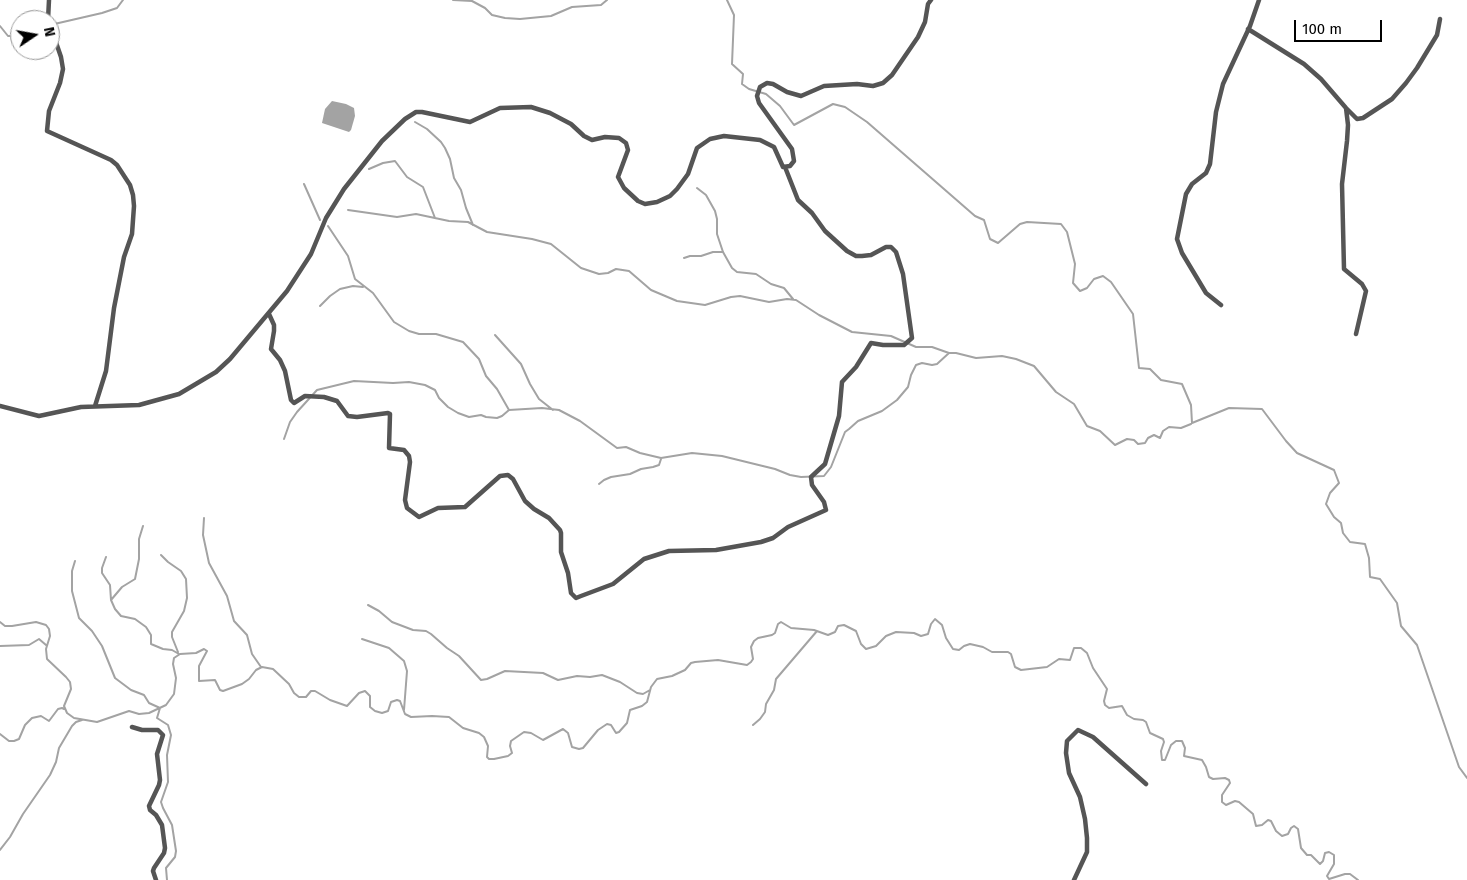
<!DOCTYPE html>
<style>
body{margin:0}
#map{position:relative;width:1467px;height:880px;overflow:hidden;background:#fff;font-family:"Fira Sans",sans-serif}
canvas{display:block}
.north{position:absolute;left:10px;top:10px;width:50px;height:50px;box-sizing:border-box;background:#fff;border:1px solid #999;border-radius:50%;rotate:78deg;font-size:14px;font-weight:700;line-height:20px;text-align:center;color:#000}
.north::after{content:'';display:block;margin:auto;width:18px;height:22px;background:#000;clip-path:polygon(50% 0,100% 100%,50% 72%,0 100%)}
.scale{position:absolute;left:1294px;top:20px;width:88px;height:22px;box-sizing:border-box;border:2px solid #000;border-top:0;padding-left:6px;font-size:15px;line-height:18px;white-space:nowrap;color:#000;-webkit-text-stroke:4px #fff;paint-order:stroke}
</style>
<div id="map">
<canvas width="1467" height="880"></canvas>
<div class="north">N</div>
<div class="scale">100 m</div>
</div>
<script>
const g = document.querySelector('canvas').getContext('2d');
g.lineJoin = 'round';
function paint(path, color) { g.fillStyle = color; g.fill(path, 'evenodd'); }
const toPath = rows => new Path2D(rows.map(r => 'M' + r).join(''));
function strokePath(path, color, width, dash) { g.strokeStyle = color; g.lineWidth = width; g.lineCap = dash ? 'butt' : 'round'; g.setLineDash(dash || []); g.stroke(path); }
paint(toPath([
 [332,101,346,104,354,108,355,116,351,130,349,132,322,123,325,109]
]), '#a3a3a3');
strokePath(toPath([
 [453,0,472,1,485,8,492,15,505,18,520,19,551,16,572,7,601,5,607,0],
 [727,0,734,15,732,64,743,74,742,84,749,89,766,94,780,106,794,125,833,104,845,107,867,122,975,216,984,220,990,239,998,243,1020,224,1027,222,1061,224,1067,232,1075,264,1073,283,1080,291,1087,288,1094,279,1103,276,1111,282,1133,314,1139,368,1150,369,1161,380,1182,384,1191,405,1192,423,1229,408,1262,409,1286,441,1297,453,1334,470,1339,483,1330,493,1326,504,1334,517,1341,523,1343,533,1350,542,1365,544,1369,558,1370,577,1380,579,1397,603,1401,626,1417,645,1459,767,1467,778],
 [50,25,102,13,117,8,123,0],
 [0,26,8,36,20,36],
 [415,122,427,129,441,142,445,148,450,159,454,178,461,190,466,208,473,225],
 [369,169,383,163,395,161,407,177,423,187,435,218],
 [304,184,320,220],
 [697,188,706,195,715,211,717,219,717,234,723,252,732,268,737,272,756,274,771,284,784,288,793,299],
 [348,210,397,217,416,214,449,221,468,222,487,232,532,239,551,244,581,268,599,274,608,273,616,269,629,271,651,290,677,301,705,305,731,297,740,296,769,302,787,299,796,300,819,315,852,332,891,336,916,347,932,347,949,353,956,353,976,358,1002,356,1016,359,1034,366,1056,392,1074,404,1087,426,1100,431,1115,445,1127,439,1134,440,1138,444,1145,443,1148,438,1154,435,1160,438,1163,431,1169,427,1181,428,1191,424],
 [328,226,348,256,355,279,373,293,394,322,409,331,419,334,436,334,463,342,479,359,486,376,497,389,509,410,542,408,559,410,580,421,617,448,626,447,640,453,661,458,692,453,722,456,775,469,790,475,801,477,824,476,831,467,845,432,849,429,858,421,882,411,897,400,908,387,911,375,916,365,922,363,932,365,937,364,949,353],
 [684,258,690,256,701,256,713,252,722,252],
 [320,306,330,296,340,289,353,286,363,287],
 [495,335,521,364,530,384,539,399,553,410],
 [284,439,290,422,297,412,317,390,354,381,393,383,409,382,425,385,435,390,439,398,448,407,458,413,469,417,481,415,486,417,497,418,502,416,509,410],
 [599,484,604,480,611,477,630,474,641,469,653,467,659,465,661,459],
 [204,518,203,535,209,563,227,596,234,621,247,635,252,654,261,667],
 [161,555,168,562,181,571,186,579,187,598,184,611,172,632,172,637,178,652],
 [106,557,102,568,102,573,110,585,111,600,115,609,121,616,135,619,146,627,151,635,151,644,163,649,172,650,179,654],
 [75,561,72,571,72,591,79,618,92,631,102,646,115,678,131,690,144,695,149,703,160,708,157,718,168,725,171,735,167,755,168,782,161,802,163,808,172,825,176,851,175,857,166,868,167,880],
 [111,600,122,587,135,579,139,559,139,539,143,526],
 [368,605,379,611,392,622,413,630,426,631,431,634,447,648,459,656,481,680,487,679,505,671,543,673,558,680,577,676,590,677,602,675,620,682,637,693,643,694,650,690],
 [0,622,5,626,12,626,36,622,46,625,49,629,50,636,46,649,47,659,66,677,70,682,71,689,64,706,67,713,74,718,97,722,129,711,139,714,149,713,166,705,174,694,176,678,173,664,174,658,180,654,196,653,204,649,207,651,199,666,199,681,215,680,220,690,223,691,242,684,249,679,256,670,262,667,273,669,289,684,294,693,299,697,306,697,311,691,315,691,330,700,347,706,359,693,365,691,370,696,370,707,375,711,382,713,388,711,391,702,397,700,400,701,405,714,411,717,432,716,449,717,463,728,479,733,484,737,488,746,487,757,489,759,494,759,508,756,512,753,510,746,511,741,524,732,531,733,543,740,563,729,568,733,572,747,579,749,583,748,598,730,607,724,611,725,616,733,619,732,627,723,630,710,642,706,647,702,651,687,657,679,672,676,685,670,691,663,695,662,718,660,747,665,751,662,753,659,751,647,754,641,758,638,772,635,775,633,778,624,781,622,791,628,814,630,828,635,835,632,838,626,844,625,856,631,861,644,866,649,876,646,886,636,896,632,914,633,921,636,928,634,931,624,935,619,942,625,946,638,953,649,959,650,964,646,970,644,983,647,992,652,1008,652,1011,654,1015,667,1021,670,1047,667,1059,659,1070,660,1074,648,1081,648,1087,653,1093,668,1107,689,1104,701,1105,705,1109,708,1122,706,1127,715,1134,719,1143,720,1146,722,1150,733,1163,739,1164,742,1161,751,1162,760,1165,760,1171,745,1176,741,1182,741,1185,748,1184,756,1202,760,1206,767,1209,777,1213,779,1225,778,1229,780,1230,783,1222,795,1222,802,1226,805,1235,801,1239,802,1253,814,1256,826,1262,825,1268,820,1271,821,1276,831,1282,836,1288,834,1291,828,1294,826,1298,829,1301,848,1307,855,1311,855,1320,864,1323,861,1325,853,1329,852,1334,855,1334,864,1327,876,1329,879,1345,874,1350,874,1358,880],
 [362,639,389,648,404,661,407,671,404,710],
 [0,646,29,645,39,639,46,645],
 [753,725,760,719,765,712,766,704,774,690,776,679,817,631],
 [0,734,9,741,14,741,19,739,25,725,32,718,41,716,49,721,58,709,62,708,64,709],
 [0,850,10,837,23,814,50,775,56,762,59,748,72,726,76,722,82,720]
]), '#a3a3a3', 2);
strokePath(toPath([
 [48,20,49,0],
 [50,25,61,57,63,69,60,83,49,111,47,131,111,160,117,165,130,185,133,195,134,206,132,234,124,257,114,308,106,371,95,406],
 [1248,29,1304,64,1321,79,1346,108,1357,119,1363,118,1392,99,1406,83,1417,68,1437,35,1440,19],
 [1346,108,1348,125,1347,141,1342,184,1344,269,1362,284,1366,291,1356,334],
 [1221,305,1206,293,1182,253,1177,239,1186,194,1192,184,1206,173,1210,164,1216,112,1223,84,1250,26,1259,0],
 [269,314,274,325,274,331,271,349,280,360,285,371,291,400,294,403,305,396,324,397,337,401,348,416,357,417,388,413,390,414,389,448,404,450,409,456,410,462,405,500,407,508,419,517,438,508,465,507,500,476,508,475,513,479,525,501,534,509,549,518,560,530,561,533,561,552,568,573,571,593,576,598,581,596,613,584,644,559,669,551,716,550,761,542,773,538,788,527,826,510,824,502,812,485,811,477,825,464,839,416,842,382,856,367,871,343,883,345,904,345,912,338,903,274,896,252,891,247,886,247,871,255,862,256,856,256,847,251,825,231,812,213,798,200,785,167],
 [0,406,39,416,81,407,139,405,179,394,216,372,230,359,287,291,311,254,326,218,344,189,382,141,405,119,416,112,422,112,470,122,500,108,531,107,550,113,571,124,584,136,592,140,605,137,619,138,626,143,628,150,618,177,624,188,638,201,645,204,657,202,670,196,677,189,688,174,697,148,710,139,724,136,760,140,774,147,783,167,790,166,794,161,792,149,759,103,757,96,760,87,767,83,773,84,787,92,801,96,824,86,857,84,873,86,883,83,892,75,918,37,925,22,928,4,931,0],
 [132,727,142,730,158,730,163,735,157,754,160,780,159,785,149,806,150,810,156,815,162,825,165,848,164,853,154,868,153,871,156,880],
 [1074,880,1087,852,1087,838,1085,819,1080,797,1069,773,1066,753,1067,741,1078,730,1093,737,1146,784]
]), '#555', 4.5);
</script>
